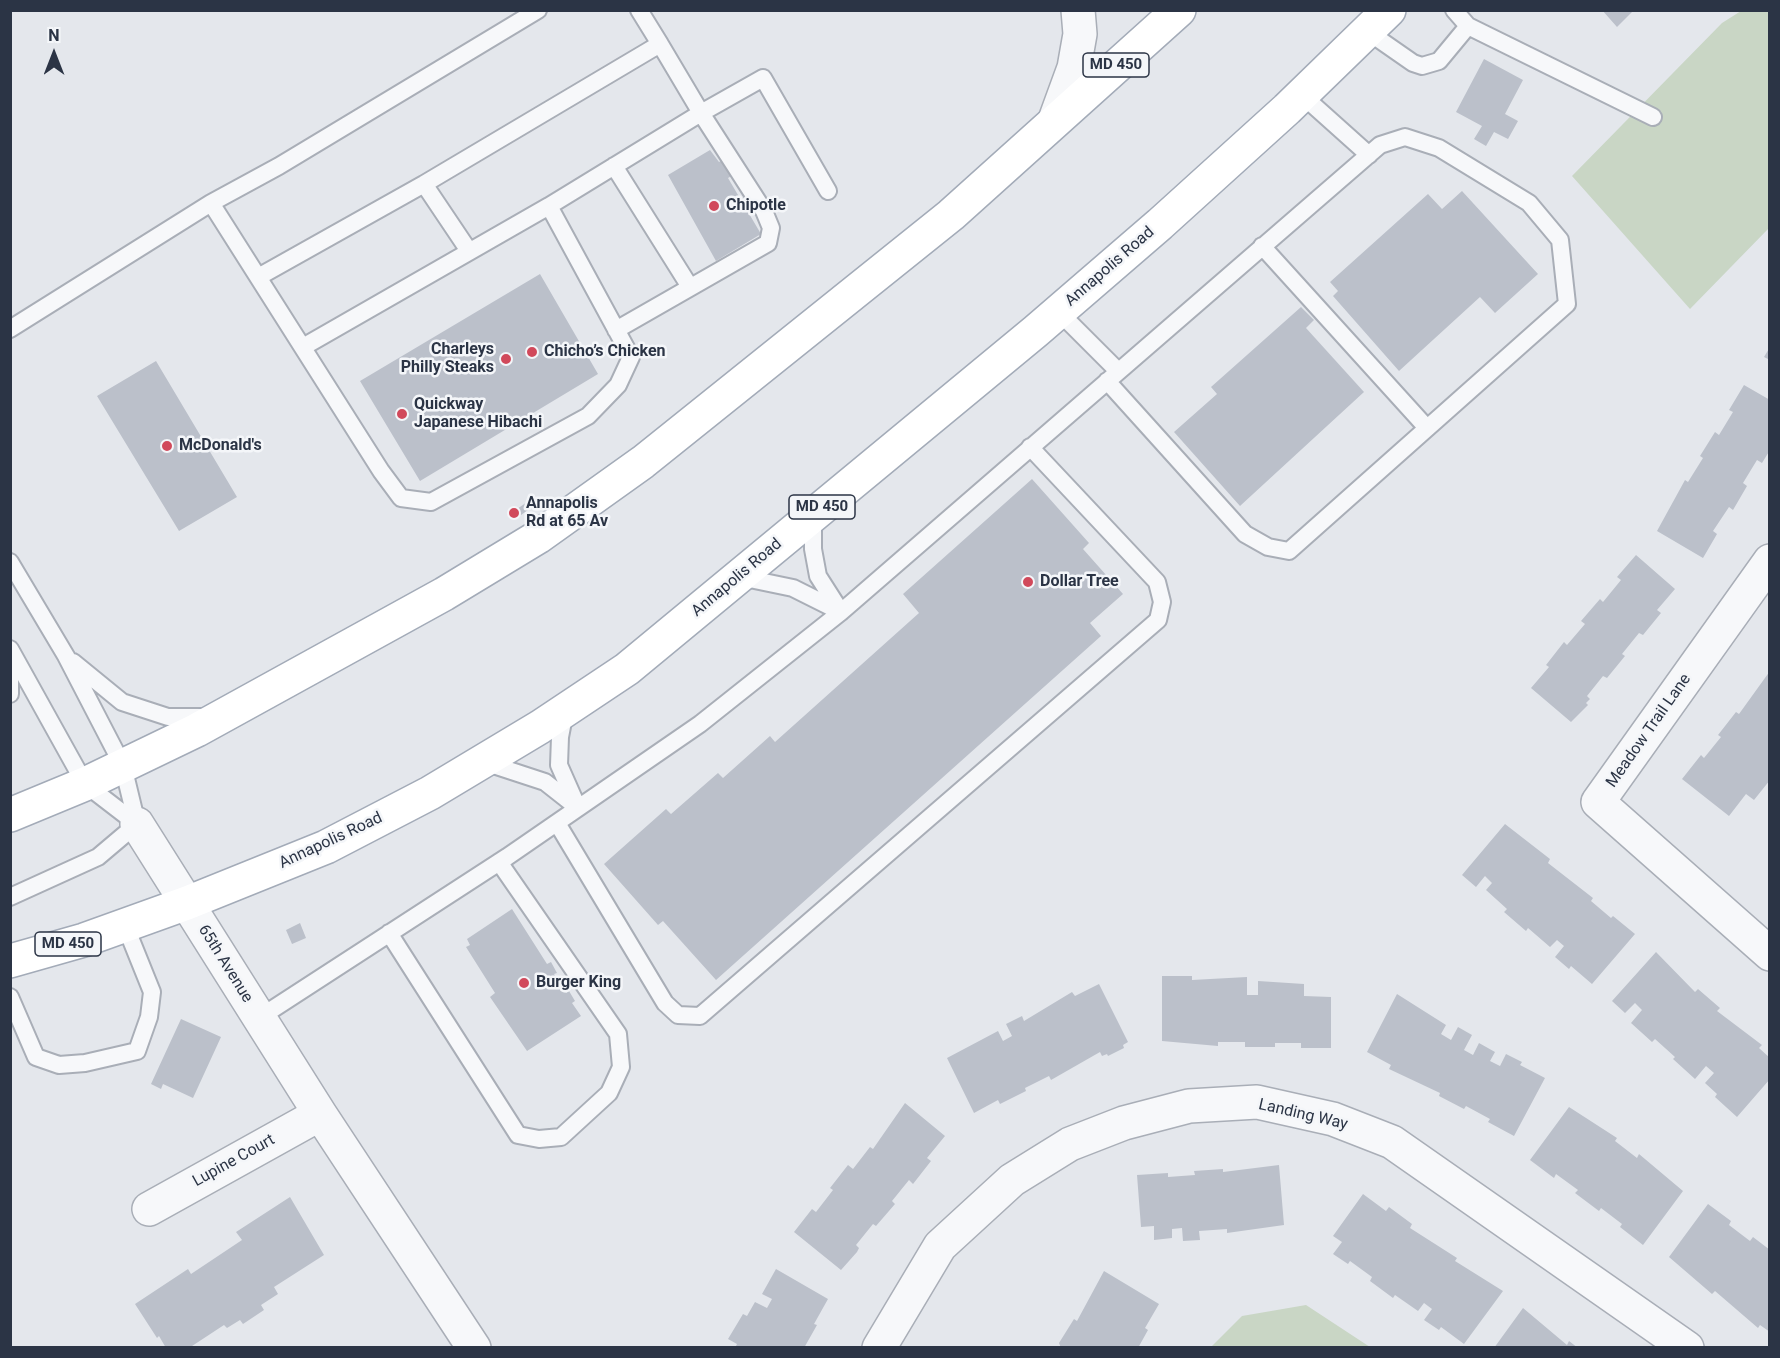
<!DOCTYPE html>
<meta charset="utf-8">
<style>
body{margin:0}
#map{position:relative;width:1780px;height:1358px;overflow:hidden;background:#e4e7ec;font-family:Roboto,sans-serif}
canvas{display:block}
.frame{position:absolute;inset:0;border:12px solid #2b3445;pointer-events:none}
.north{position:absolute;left:24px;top:24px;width:60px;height:60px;-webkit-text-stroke:4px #f4f6f9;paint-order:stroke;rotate:0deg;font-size:16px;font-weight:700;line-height:24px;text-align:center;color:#2b3445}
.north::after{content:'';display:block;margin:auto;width:21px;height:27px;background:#2b3445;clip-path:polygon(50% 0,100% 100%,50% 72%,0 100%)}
</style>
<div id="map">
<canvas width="1780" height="1358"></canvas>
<div class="frame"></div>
<div class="north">N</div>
</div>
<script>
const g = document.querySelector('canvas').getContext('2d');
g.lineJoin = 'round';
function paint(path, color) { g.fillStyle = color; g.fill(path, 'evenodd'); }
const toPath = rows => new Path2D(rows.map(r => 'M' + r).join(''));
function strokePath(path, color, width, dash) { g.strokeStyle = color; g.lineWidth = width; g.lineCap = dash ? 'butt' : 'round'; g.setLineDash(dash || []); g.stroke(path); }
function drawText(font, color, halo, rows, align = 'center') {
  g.font = font + ' Roboto,sans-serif'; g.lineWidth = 5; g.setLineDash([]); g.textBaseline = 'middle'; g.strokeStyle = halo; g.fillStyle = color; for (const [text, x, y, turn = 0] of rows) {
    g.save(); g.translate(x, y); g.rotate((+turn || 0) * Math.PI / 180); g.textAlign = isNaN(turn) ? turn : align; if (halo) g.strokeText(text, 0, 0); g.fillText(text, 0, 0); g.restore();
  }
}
paint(toPath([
 [1741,11,1769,11,1769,228,1690,309,1572,176,1722,23],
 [1306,1305,1370,1347,1211,1347,1242,1316]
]), '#c9d6c5');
paint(toPath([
 [1602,10,1634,10,1617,27],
 [1484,59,1523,80,1505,114,1518,121,1508,139,1494,132,1486,146,1474,139,1482,126,1456,112],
 [710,150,719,162,726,158,735,174,728,178,761,234,716,261,668,175],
 [1462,191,1538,274,1495,313,1480,297,1399,371,1333,296,1338,291,1330,282,1428,194,1442,209],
 [540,274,598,374,420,481,360,381],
 [1301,307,1314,320,1306,328,1364,392,1240,506,1174,432,1217,394,1211,387],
 [1770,347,1770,360,1764,357],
 [156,361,237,497,179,531,97,396],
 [1744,385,1770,400,1770,450,1762,463,1757,460,1743,483,1747,486,1733,510,1729,507,1713,531,1717,534,1703,558,1657,531,1685,480,1688,482,1703,458,1700,456,1715,432,1719,435,1733,412,1729,410],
 [1032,479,1089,543,1083,549,1123,594,1090,623,1101,636,716,980,663,921,658,925,604,864,666,809,671,814,718,773,723,778,770,736,775,742,919,613,903,594],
 [530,500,535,505,521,515,517,509],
 [1636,555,1675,589,1657,610,1661,613,1643,635,1639,633,1622,654,1625,656,1607,678,1603,676,1587,696,1590,699,1586,703,1588,705,1571,722,1531,688,1549,667,1546,665,1564,642,1567,645,1585,624,1581,621,1600,599,1603,602,1621,580,1617,577],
 [1770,671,1770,780,1754,800,1746,794,1729,816,1682,779,1701,755,1704,758,1721,737,1718,735,1736,712,1739,714],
 [1505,824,1550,859,1548,863,1593,898,1591,901,1611,918,1613,916,1635,934,1592,984,1571,966,1569,969,1555,957,1564,946,1557,940,1550,947,1528,928,1526,931,1504,912,1507,909,1486,890,1492,883,1485,876,1476,887,1462,875],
 [512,909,547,964,551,962,557,973,554,974,566,993,569,991,575,1001,572,1003,581,1016,527,1051,490,997,495,993,466,947,470,945,467,939],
 [300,923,306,938,292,944,286,930],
 [1656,952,1695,992,1698,989,1720,1008,1717,1011,1762,1045,1759,1048,1770,1058,1770,1079,1737,1117,1715,1097,1717,1094,1705,1083,1714,1073,1706,1066,1695,1079,1673,1059,1675,1057,1655,1039,1652,1042,1631,1023,1642,1010,1635,1003,1625,1013,1612,1001],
 [1162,976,1192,976,1192,980,1247,977,1247,995,1258,995,1258,981,1304,984,1304,996,1331,997,1331,1048,1301,1048,1301,1043,1275,1043,1275,1047,1245,1047,1245,1042,1218,1042,1218,1046,1162,1041],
 [1099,984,1128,1042,1123,1045,1124,1048,1108,1056,1107,1054,1102,1056,1100,1052,1051,1080,1049,1076,1025,1088,1026,1091,1000,1104,998,1100,974,1113,947,1058,998,1031,1003,1041,1012,1036,1006,1024,1022,1016,1024,1021,1072,992,1075,996],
 [1397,994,1446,1025,1441,1034,1451,1040,1458,1027,1472,1035,1464,1050,1473,1055,1479,1043,1495,1052,1490,1061,1500,1066,1506,1054,1522,1062,1520,1065,1545,1078,1514,1136,1488,1122,1490,1119,1466,1106,1464,1109,1439,1096,1440,1093,1389,1069,1391,1065,1367,1052],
 [181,1019,221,1037,193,1098,163,1084,161,1089,151,1084],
 [905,1103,945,1136,927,1158,931,1161,913,1184,909,1180,892,1201,895,1204,876,1226,873,1224,856,1245,859,1248,857,1252,841,1270,794,1232,812,1209,816,1212,833,1190,830,1188,848,1165,853,1169,870,1147,873,1149],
 [1569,1107,1617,1138,1615,1141,1637,1158,1639,1154,1683,1191,1643,1245,1620,1227,1622,1224,1601,1208,1599,1211,1575,1193,1578,1190,1556,1174,1554,1178,1530,1160],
 [1279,1165,1284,1225,1227,1233,1227,1229,1199,1231,1200,1240,1183,1241,1182,1228,1172,1229,1172,1238,1154,1240,1154,1226,1141,1227,1137,1175,1168,1173,1168,1177,1195,1175,1194,1171,1223,1169,1223,1172],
 [1363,1194,1386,1211,1389,1207,1412,1224,1410,1228,1457,1258,1455,1261,1503,1291,1464,1344,1441,1327,1439,1330,1424,1320,1432,1309,1424,1303,1418,1311,1395,1295,1393,1298,1370,1281,1372,1277,1350,1261,1348,1264,1333,1254,1342,1242,1333,1236],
 [290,1197,324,1255,274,1287,278,1294,261,1305,264,1310,243,1324,240,1320,227,1328,224,1325,189,1348,166,1348,159,1336,157,1338,135,1304,188,1269,191,1274,242,1240,236,1232],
 [1708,1204,1731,1221,1729,1225,1750,1241,1753,1237,1770,1250,1770,1332,1760,1325,1758,1328,1715,1291,1712,1294,1669,1257],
 [776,1269,828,1299,814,1324,817,1325,804,1348,735,1348,737,1344,728,1339,743,1314,747,1316,755,1302,767,1308,772,1299,762,1294],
 [1104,1271,1159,1304,1145,1328,1148,1330,1138,1348,1061,1348,1059,1343,1074,1319,1077,1321],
 [1523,1308,1567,1345,1569,1341,1578,1348,1494,1348]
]), '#bbc0ca');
const service = toPath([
 [1454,10,1468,26,1653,117],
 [1367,31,1413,63,1422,66,1439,61,1468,26],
 [1302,95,1369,155],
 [614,166,690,287],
 [424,184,469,251],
 [211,203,381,471,401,498,431,502,588,416,618,385,631,357,549,206],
 [1262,246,1427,428],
 [260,276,424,184,660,44,639,10],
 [1058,311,1118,371],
 [10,329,211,203,279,166,538,10],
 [616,330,768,243,771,228,764,211,701,113,763,78,828,191],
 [303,347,549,206,701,113,660,44],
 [10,562,66,656,123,766,137,824],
 [740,577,793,588,841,612,818,576,813,549,813,515],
 [10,649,85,784,137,824],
 [73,662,122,702,168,717,207,717],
 [10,663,10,694],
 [484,762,545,782,578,808,559,765,560,737,565,711],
 [557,823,665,1003,678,1015,700,1016,1158,620,1162,602,1157,582,1030,447],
 [10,897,98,857,137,824],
 [389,933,518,1135,539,1139,561,1137,609,1093,621,1067,618,1034,499,862],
 [10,997,36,1057,59,1065,85,1063,137,1051,149,1017,152,992,125,925],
 [259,1018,507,857,700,724,841,612,1380,145,1405,137,1439,148,1529,203,1560,240,1567,304,1289,551,1268,547,1245,534,1107,381]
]);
const minor = toPath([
 [1055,120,1074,68,1080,34,1078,10],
 [1770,561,1598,802,1770,954],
 [137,824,320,1114,474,1348],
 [149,1209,320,1114],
 [879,1348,940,1246,1012,1180,1070,1144,1124,1123,1189,1106,1257,1102,1333,1119,1392,1142,1687,1348]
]);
const primary = toPath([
 [10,815,85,784,197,730,444,594,538,537,643,462,951,215,1179,10],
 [10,961,84,940,187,903,326,847,430,793,540,727,627,669,1036,331,1160,224,1287,109,1389,10]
]);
strokePath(service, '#a9aeb7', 20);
strokePath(minor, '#a9aeb7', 36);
strokePath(primary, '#a3abb8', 36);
strokePath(service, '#f7f8fa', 16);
strokePath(minor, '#f7f8fa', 33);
strokePath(primary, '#fff', 33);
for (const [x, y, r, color] of [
 [714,206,6,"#d1495b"],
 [532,352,6,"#d1495b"],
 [506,359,6,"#d1495b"],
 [402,414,6,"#d1495b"],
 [167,446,6,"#d1495b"],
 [514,513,6,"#d1495b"],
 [1028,582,6,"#d1495b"],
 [524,983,6,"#d1495b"]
]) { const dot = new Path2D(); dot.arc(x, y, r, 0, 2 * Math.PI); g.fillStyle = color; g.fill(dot); strokePath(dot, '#f4f6f9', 2); }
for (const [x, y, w] of [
 [1116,65,66],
 [822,507,66],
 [68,944,66]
]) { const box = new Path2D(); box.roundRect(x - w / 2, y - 12, w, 24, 4.5); g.fillStyle = '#f4f6f9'; g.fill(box); strokePath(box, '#2b3445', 1.5); }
drawText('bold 15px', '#2b3445', null, [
 ["MD 450",1116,65],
 ["MD 450",822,507],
 ["MD 450",68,944]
]);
drawText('bold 16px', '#2b3445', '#f4f6f9', [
 ["Chipotle",726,206],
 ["Charleys",494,350,"right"],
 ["Philly Steaks",494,368,"right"],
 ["Chicho’s Chicken",544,352],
 ["Quickway",414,405],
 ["Japanese Hibachi",414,423],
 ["McDonald's",179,446],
 ["Annapolis",526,504],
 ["Rd at 65 Av",526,522],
 ["Dollar Tree",1040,582],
 ["Burger King",536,983]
], 'left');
drawText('16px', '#2b3445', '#f4f6f9', [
 ["Annapolis Road",1110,267,-41],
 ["Annapolis Road",737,578,-40],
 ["Meadow Trail Lane",1649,731,-55],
 ["Annapolis Road",331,841,-25],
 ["65th Avenue",225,964,58],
 ["Landing Way",1303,1115,13],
 ["Lupine Court",234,1161,-29]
]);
</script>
